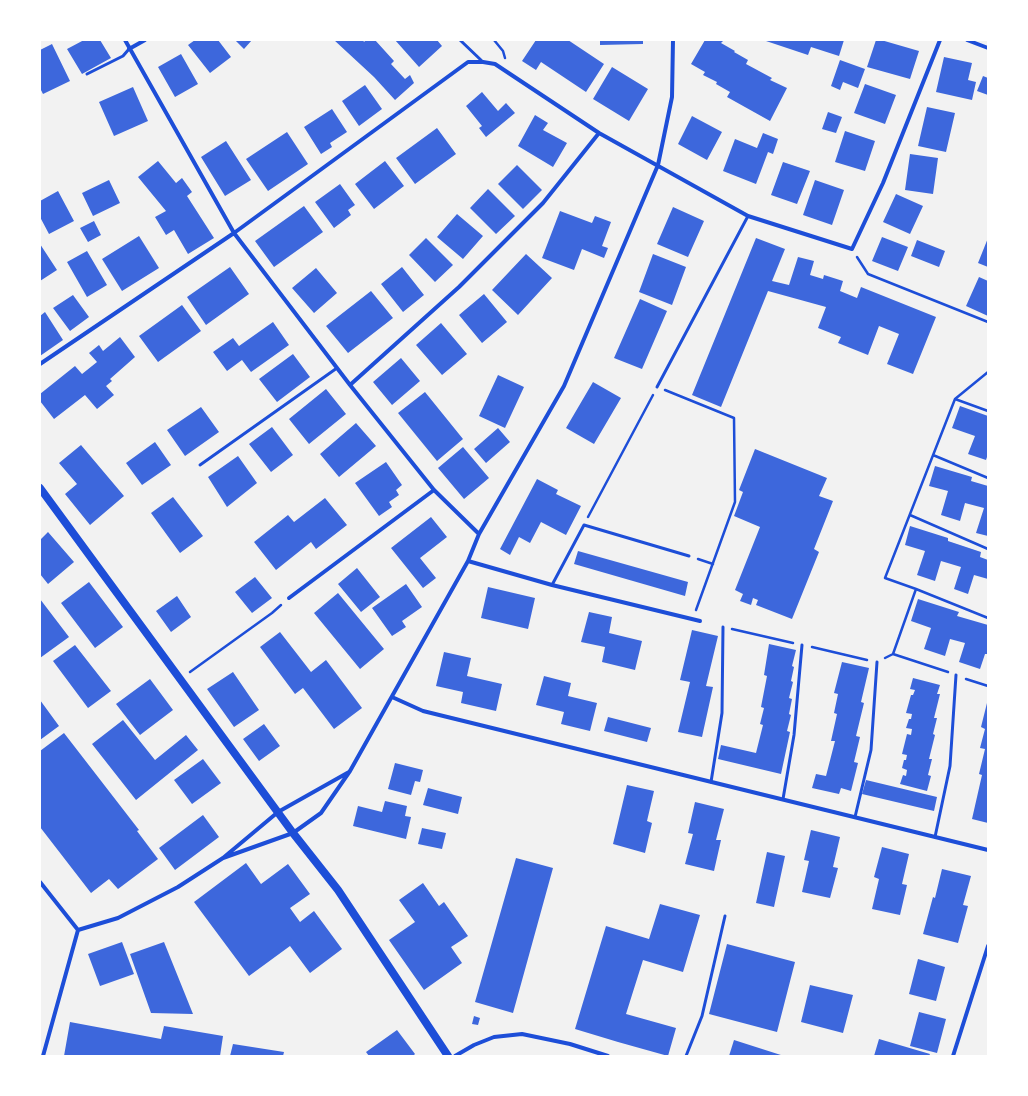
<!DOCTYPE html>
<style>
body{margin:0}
#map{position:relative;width:1028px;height:1096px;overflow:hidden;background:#f2f2f2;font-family:"Nunito Sans",sans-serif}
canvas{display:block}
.frame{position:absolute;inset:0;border:41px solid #fff;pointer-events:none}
</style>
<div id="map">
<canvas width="1028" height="1096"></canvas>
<div class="frame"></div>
</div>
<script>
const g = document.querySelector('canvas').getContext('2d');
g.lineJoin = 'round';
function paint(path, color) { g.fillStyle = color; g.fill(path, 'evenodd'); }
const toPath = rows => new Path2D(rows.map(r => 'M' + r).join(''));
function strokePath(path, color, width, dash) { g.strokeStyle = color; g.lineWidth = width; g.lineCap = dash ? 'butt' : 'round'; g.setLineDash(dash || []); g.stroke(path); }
paint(toPath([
 [84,40,100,40,111,58,82,74,67,49],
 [195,40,218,40,231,57,210,73,188,45],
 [235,40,252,40,244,49],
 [334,40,363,40,364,42,366,40,375,40,394,61,391,64,405,79,410,75,414,83,395,100,374,77],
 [395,40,437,40,442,46,419,67],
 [536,40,556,40,558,41,559,40,568,40,604,64,586,92,541,62,536,70,522,61],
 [600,40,643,40,643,44,600,45],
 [705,40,723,41,721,43,735,51,734,52,748,60,746,64,772,78,770,80,787,88,770,121,727,97,730,92,716,84,717,82,703,75,705,72,691,64],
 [763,40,844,40,839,56,811,47,808,55],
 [876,40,881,40,919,51,910,79,867,67],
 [52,44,70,81,43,94,40,88,40,50],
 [181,54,198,84,175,97,158,67],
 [944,57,972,63,968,80,976,82,972,100,936,92],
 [840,60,865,69,858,88,843,82,840,90,831,86],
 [612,67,648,89,629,121,593,99],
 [983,76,988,78,988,95,977,91],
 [865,84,896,95,885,124,854,113],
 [365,85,382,109,359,126,342,101],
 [133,87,148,121,114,136,99,102],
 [482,92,498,111,506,103,515,113,486,137,479,128,482,126,466,106],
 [927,107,955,113,946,152,918,146],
 [332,109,347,132,330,143,332,147,321,154,304,127],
 [828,112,842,117,836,133,822,129],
 [535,115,548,123,543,130,567,143,553,167,518,146],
 [692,116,722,132,707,160,678,144],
 [437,128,456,154,415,184,396,158],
 [845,131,875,141,865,171,835,162],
 [287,132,308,164,268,191,246,159],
 [763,133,778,139,773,154,768,152,756,184,723,171,735,139,757,148],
 [226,141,251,180,225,196,201,157],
 [910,154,938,158,933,194,905,190],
 [158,161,176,183,182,178,192,192,187,196,214,238,188,254,174,230,166,235,155,217,166,211,138,177],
 [385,161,404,186,374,209,355,184],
 [783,162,810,171,797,204,771,195],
 [517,165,542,190,523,209,498,184],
 [109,180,120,203,93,216,82,193],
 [815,180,844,190,832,225,803,215],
 [340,184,355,205,348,210,351,215,334,228,315,202],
 [488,189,515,216,496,234,470,208],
 [58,191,74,221,49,234,40,217,40,201],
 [896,194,923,206,910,234,883,222],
 [304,206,323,232,274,267,255,241],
 [673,207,704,221,688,257,657,244],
 [560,211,592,223,595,216,611,222,602,246,608,248,604,258,582,249,574,270,542,258],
 [457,214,483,236,463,259,437,237],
 [94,221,101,235,88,242,80,228],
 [139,236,159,268,122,291,102,259],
 [882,237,908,247,898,271,872,261],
 [426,238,453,265,435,282,409,255],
 [756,238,785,249,772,281,789,285,798,257,814,261,810,275,823,279,824,275,843,281,840,291,857,298,861,287,936,317,913,374,887,364,899,334,879,326,868,355,838,343,841,337,818,328,826,307,768,291,721,407,692,395],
 [988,238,988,267,978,263],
 [917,240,945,251,939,267,911,256],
 [40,244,57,270,40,281],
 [87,251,107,285,87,297,67,262],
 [526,254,552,278,518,315,492,290],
 [653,254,686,267,672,305,639,292],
 [230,267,249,294,206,325,187,297],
 [402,267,424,295,403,312,381,284],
 [316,268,337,293,314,313,292,288],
 [979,277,988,281,988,316,966,306],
 [371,291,393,318,348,353,326,326],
 [484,294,507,322,482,343,459,315],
 [73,295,89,317,70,331,53,308],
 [640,299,667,311,642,369,614,358],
 [182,305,201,331,158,362,139,336],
 [45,312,63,340,40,356,40,316],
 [273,322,289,345,251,372,242,360,227,371,213,352,233,338,239,346],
 [441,323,467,354,442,375,416,345],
 [120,337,135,357,110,379,112,381,106,386,114,395,97,409,85,395,54,419,40,401,40,394,75,366,82,374,97,362,89,353,99,345,103,351],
 [293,354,310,377,277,402,259,379],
 [401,358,420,381,392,405,373,382],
 [498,375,524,387,505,428,479,416],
 [593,382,621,398,594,444,566,428],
 [326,389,346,414,309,444,289,419],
 [425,392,463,439,437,461,398,413],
 [960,406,988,416,988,454,986,460,968,454,975,436,952,428],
 [201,407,219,432,185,456,167,430],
 [356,423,376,446,339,477,320,454],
 [272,427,293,455,271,472,249,444],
 [498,428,510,442,486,463,474,449],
 [155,442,171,465,142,485,126,463],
 [81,445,124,496,90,525,65,494,77,484,59,463],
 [463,447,489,478,464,499,438,468],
 [755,449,827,478,819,496,833,501,814,549,819,552,792,619,756,605,758,600,753,598,751,605,740,601,743,594,735,590,760,527,734,516,743,492,739,490],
 [238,456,257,483,227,507,208,477],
 [386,462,402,485,396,490,399,495,389,502,392,507,379,516,355,483],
 [935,466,972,477,971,481,988,486,988,536,976,533,984,508,965,503,960,521,941,515,948,491,929,486],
 [537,479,558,490,556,494,581,506,566,535,541,522,530,543,519,537,510,555,500,549],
 [173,497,203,536,180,553,151,513],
 [325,498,347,525,316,549,311,542,276,570,254,542,288,515,294,522],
 [431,517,447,537,420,558,436,578,423,588,391,548],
 [910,526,948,538,948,541,981,552,980,557,988,560,988,579,974,575,968,594,954,589,961,567,941,561,935,581,917,575,925,551,905,545],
 [48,532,74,562,48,584,40,574,40,538,41,539],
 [578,551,688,582,685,596,574,564],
 [357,568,380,597,361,612,338,584],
 [255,577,272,598,252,613,235,592],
 [89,582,123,627,95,648,61,603],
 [406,584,422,607,402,621,406,627,392,636,372,608],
 [488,587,535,598,528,629,481,618],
 [338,593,384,649,360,669,314,613],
 [177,596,191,617,171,632,156,611],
 [40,599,69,637,40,658],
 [918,599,959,612,957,616,988,625,988,654,985,654,980,669,959,662,965,643,950,639,945,656,924,649,931,628,911,621],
 [589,612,612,617,609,633,642,641,635,670,602,662,605,647,581,642],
 [692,630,718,636,706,686,713,687,702,737,678,732,690,682,680,680],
 [280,632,311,672,326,660,362,708,334,729,303,688,295,694,260,647],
 [769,644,796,650,792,666,794,667,791,681,793,682,789,698,792,699,789,714,791,715,787,731,790,732,781,774,718,759,721,745,756,753,763,725,760,724,764,708,761,707,767,676,764,675],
 [75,645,111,691,88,708,53,661],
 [444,652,471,658,467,676,502,684,496,711,461,703,463,692,436,686],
 [842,662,869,668,861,702,864,703,856,736,860,737,854,762,858,763,851,791,841,788,839,794,812,788,816,774,826,776,835,741,831,741,837,714,834,713,838,694,834,693],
 [233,672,259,710,234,727,207,689],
 [544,676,571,683,568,696,597,703,590,731,561,724,564,712,536,705],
 [913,678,940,685,937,694,940,694,934,718,937,718,933,734,935,735,929,759,932,759,928,775,931,776,927,791,900,784,903,775,906,776,907,770,902,768,904,760,906,760,907,755,902,754,907,734,911,735,912,729,906,728,909,719,911,719,912,714,906,713,911,695,913,695,915,690,910,689],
 [150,679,173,710,140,735,116,704],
 [40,700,59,726,40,740],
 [987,703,988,703,988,823,972,819,982,775,979,774,985,749,980,748,985,729,981,727],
 [608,717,651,728,647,742,604,731],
 [123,720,155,760,186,735,198,750,136,800,92,744],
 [264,724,280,746,259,761,243,739],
 [64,733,139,830,137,831,158,859,118,889,109,879,91,893,40,827,40,751],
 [203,759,221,783,192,804,174,780],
 [395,763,423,770,420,782,415,781,411,795,388,789],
 [866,780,937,797,934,811,862,794],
 [627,785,654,791,647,821,652,823,645,853,613,844],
 [428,788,462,797,458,814,423,805],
 [385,801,407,806,405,816,411,817,406,839,353,826,358,806,382,812],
 [695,802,724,809,716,840,721,840,714,871,685,864,693,834,688,833],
 [203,815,219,837,175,870,159,848],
 [422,828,446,833,442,849,418,844],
 [811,830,840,837,833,867,838,868,830,898,802,892,809,861,804,860],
 [882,847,909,854,902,884,907,885,900,915,872,909,879,879,874,877],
 [767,852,785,856,774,907,756,903],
 [516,858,553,868,513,1013,475,1002],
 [246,863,261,884,288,864,310,894,290,908,300,922,314,911,342,949,310,973,290,946,249,976,194,902],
 [942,869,971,876,963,905,968,906,958,943,923,934,933,897,935,898],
 [423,883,439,906,444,902,468,936,451,947,462,963,424,990,389,940,415,922,399,900],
 [660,904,700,915,683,972,643,960,626,1014,676,1028,668,1056,618,1042,575,1029,606,926,649,939],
 [122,942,134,974,100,986,88,954],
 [164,942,193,1014,151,1013,130,954],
 [727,944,795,962,777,1032,709,1014],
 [918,959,945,967,936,1001,909,994],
 [810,985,853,995,843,1033,801,1022],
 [919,1012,946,1019,937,1053,910,1046],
 [474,1016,480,1018,478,1025,472,1024],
 [70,1022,161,1039,164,1026,223,1036,220,1056,64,1056],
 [397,1030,415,1054,413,1056,369,1056,366,1052],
 [879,1039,930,1054,929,1056,874,1056],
 [734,1040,784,1056,729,1056],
 [233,1044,284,1052,283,1056,230,1056]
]), '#3d67dc');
strokePath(toPath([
 [494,40,503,51,505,58],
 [857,257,868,274,988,322],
 [665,390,734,418,735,502,696,610],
 [955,399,988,411],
 [933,455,988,478],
 [910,515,988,549],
 [588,517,653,395],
 [698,559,713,564],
 [916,589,988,618],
 [732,629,793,643],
 [812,647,867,660],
 [893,654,916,589,885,578,955,399,988,372],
 [885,658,893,654,948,672],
 [190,672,272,613,281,605],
 [966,679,988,686]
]), '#1d4ed8', 2.5);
strokePath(toPath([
 [460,40,483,62],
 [87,74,123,56,129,49],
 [657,387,748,216],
 [200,465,337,368],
 [552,585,584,525,689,556],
 [711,782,722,713,723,627],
 [783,799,794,735,802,645],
 [855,817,871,750,877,662],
 [935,837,950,766,956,675],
 [686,1056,702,1016,725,916]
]), '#1d4ed8', 3);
strokePath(toPath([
 [125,40,234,233,350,385,434,490,479,534],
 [967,40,988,48],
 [129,49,145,40],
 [40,364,234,233,468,62,483,62,495,64,599,133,748,216,852,249,883,183,940,40],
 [350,385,459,287,543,203,599,133],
 [468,561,552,585,700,621],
 [289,598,434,490],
 [392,697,423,711,988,850],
 [223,858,293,833,321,813,350,771,468,561,479,534,564,386,658,165,672,97,673,40],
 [40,882,78,930],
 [78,930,118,918,178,887,223,858,278,812,349,772],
 [43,1056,78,930],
 [455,1056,474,1045,494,1037,522,1034,570,1044,608,1056],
 [953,1056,988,946]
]), '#1d4ed8', 4);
strokePath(toPath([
 [40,488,293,833,338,890,448,1056]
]), '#1d4ed8', 8);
</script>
